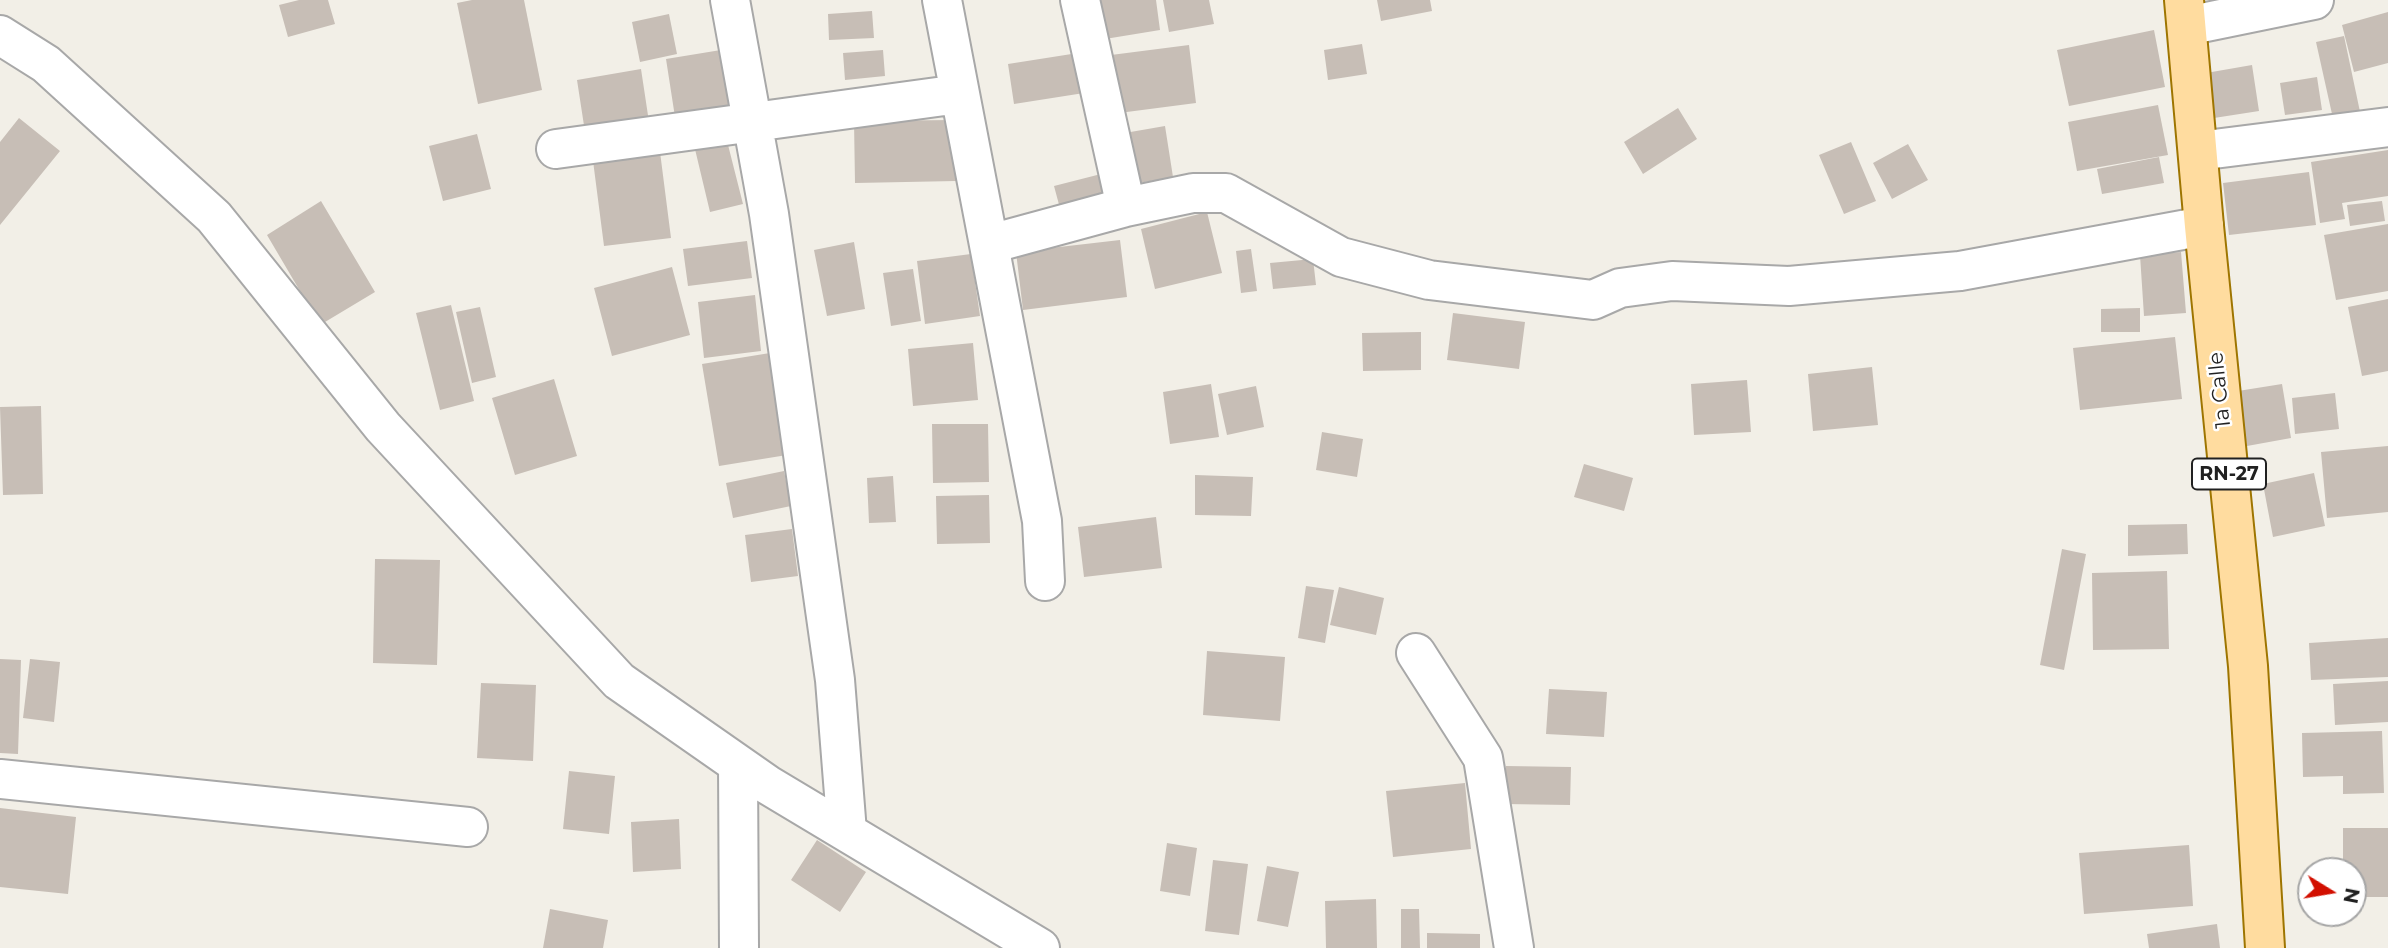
<!DOCTYPE html>
<style>
body{margin:0}
#map{position:relative;width:2388px;height:948px;overflow:hidden;background:#f2efe7;font-family:Montserrat,sans-serif}
canvas{display:block}
.north{position:absolute;left:2297px;top:857px;width:70px;height:70px;box-sizing:border-box;background:#fff;border:2px solid #a6a6a6;border-radius:50%;rotate:101deg;font-size:19px;font-weight:700;line-height:28px;text-align:center;color:#212121}
.north::after{content:'';display:block;margin:auto;width:24px;height:32px;background:#d20f00;clip-path:polygon(50% 0,100% 100%,50% 72%,0 100%)}
</style>
<div id="map">
<canvas width="2388" height="948"></canvas>
<div class="north">N</div>
</div>
<script>
const g = document.querySelector('canvas').getContext('2d');
g.lineJoin = 'round';
function paint(path, color) { g.fillStyle = color; g.fill(path, 'evenodd'); }
const toPath = rows => new Path2D(rows.map(r => 'M' + r).join(''));
function strokePath(path, color, width, dash) { g.strokeStyle = color; g.lineWidth = width; g.lineCap = dash ? 'butt' : 'round'; g.setLineDash(dash || []); g.stroke(path); }
function drawText(font, color, halo, rows, align = 'center') {
  g.font = font + ' Montserrat,sans-serif'; g.lineWidth = 5; g.setLineDash([]); g.textBaseline = 'middle'; g.strokeStyle = halo; g.fillStyle = color; for (const [text, x, y, turn = 0] of rows) {
    g.save(); g.translate(x, y); g.rotate((+turn || 0) * Math.PI / 180); g.textAlign = isNaN(turn) ? turn : align; if (halo) g.strokeText(text, 0, 0); g.fillText(text, 0, 0); g.restore();
  }
}
paint(toPath([
 [299,0,328,0,335,24,288,37,279,5],
 [472,0,524,0,542,90,478,104,457,3],
 [1099,0,1156,0,1160,30,1105,39],
 [1163,0,1209,0,1214,24,1169,32],
 [1377,0,1430,0,1432,11,1381,21],
 [872,11,874,38,829,40,828,14],
 [2388,12,2388,63,2354,72,2342,25],
 [669,14,677,54,640,62,632,22],
 [2154,30,2165,87,2069,106,2057,50],
 [2344,36,2363,126,2336,132,2316,42],
 [1362,44,1367,74,1328,80,1324,50],
 [1189,45,1196,103,1119,113,1111,55],
 [727,49,736,108,675,117,666,59],
 [883,50,885,76,845,80,843,53],
 [1078,53,1084,93,1014,104,1008,64],
 [2252,65,2259,111,2214,118,2206,73],
 [641,69,649,122,585,132,577,80],
 [2317,77,2322,110,2285,115,2280,83],
 [2158,105,2168,155,2077,171,2068,122],
 [1678,108,1697,139,1643,174,1624,142],
 [19,118,60,151,0,225,0,142],
 [955,120,956,181,855,183,854,121],
 [1165,126,1173,177,1128,185,1119,134],
 [477,134,491,189,443,201,429,146],
 [726,137,743,204,710,212,694,145],
 [1851,142,1876,201,1844,214,1819,155],
 [659,144,671,238,604,246,592,153],
 [1908,144,1928,180,1892,199,1873,163],
 [2388,150,2388,196,2342,203,2345,219,2320,223,2311,162],
 [2159,157,2164,183,2102,194,2097,169],
 [2309,172,2316,225,2229,235,2223,183],
 [1101,174,1107,201,1061,212,1054,186],
 [321,201,375,292,320,325,267,235],
 [2382,201,2385,221,2350,226,2347,205],
 [1207,212,1222,273,1155,289,1141,229],
 [2388,224,2388,291,2336,300,2324,235],
 [1120,240,1127,297,1023,310,1016,252],
 [747,241,752,278,688,286,683,249],
 [854,242,865,309,827,316,814,250],
 [1251,249,1257,291,1241,293,1236,251],
 [2181,252,2186,313,2144,316,2140,255],
 [971,254,980,316,925,324,917,261],
 [1313,259,1316,285,1273,289,1270,263],
 [672,267,690,335,612,356,594,288],
 [913,269,921,321,891,326,883,273],
 [755,295,761,351,704,358,698,302],
 [2388,299,2388,371,2362,376,2348,307],
 [451,305,474,401,440,410,416,313],
 [480,307,496,377,472,383,456,312],
 [2140,308,2140,332,2101,332,2101,309],
 [1453,313,1525,322,1519,369,1447,360],
 [1421,332,1421,370,1363,371,1362,333],
 [2175,337,2182,399,2080,410,2073,348],
 [973,343,978,400,913,406,908,349],
 [770,353,787,455,719,466,702,364],
 [1872,367,1878,425,1813,431,1808,374],
 [554,379,577,456,515,475,492,398],
 [1747,380,1751,432,1694,435,1691,384],
 [1211,384,1219,437,1170,444,1163,392],
 [2282,384,2291,438,2247,446,2238,391],
 [1256,386,1264,427,1227,435,1218,394],
 [2335,393,2339,429,2295,434,2292,398],
 [41,406,43,494,3,495,0,407],
 [932,424,988,424,989,482,933,483],
 [1322,432,1363,439,1357,477,1316,470],
 [2388,446,2388,512,2327,518,2321,452],
 [1584,464,1633,478,1624,511,1574,497],
 [784,471,791,506,733,518,726,483],
 [2314,473,2325,526,2273,537,2263,484],
 [1195,475,1253,477,1251,516,1195,515],
 [893,476,896,522,869,523,867,478],
 [989,495,990,543,937,544,936,496],
 [1156,517,1162,568,1084,577,1078,527],
 [2187,524,2188,554,2128,556,2128,525],
 [792,529,798,576,751,582,745,535],
 [2062,549,2086,554,2064,670,2040,665],
 [375,559,440,560,437,665,373,663],
 [2167,571,2169,649,2093,650,2092,573],
 [1306,586,1334,590,1325,643,1298,638],
 [1339,587,1384,598,1376,635,1330,625],
 [2388,638,2388,677,2311,680,2309,643],
 [1207,651,1285,657,1280,721,1203,715],
 [0,659,21,660,18,754,0,753],
 [30,659,60,662,54,722,23,718],
 [2388,681,2388,722,2335,725,2333,684],
 [481,683,536,685,533,761,477,758],
 [1549,689,1607,692,1604,737,1546,734],
 [2382,731,2384,793,2343,794,2343,776,2303,777,2302,733],
 [1506,766,1571,767,1570,805,1505,804],
 [569,771,615,776,609,834,563,829],
 [1465,783,1471,849,1393,857,1386,791],
 [0,808,76,817,68,894,0,887],
 [679,819,681,869,633,872,631,822],
 [2343,828,2388,828,2388,897,2353,897,2353,871,2343,871],
 [817,840,866,872,840,912,791,880],
 [1167,843,1197,848,1190,896,1160,891],
 [2189,845,2193,906,2084,914,2079,853],
 [1213,860,1248,864,1239,935,1205,931],
 [1267,866,1299,872,1288,927,1257,921],
 [1376,899,1377,948,1326,948,1325,901],
 [550,909,608,920,603,948,543,948],
 [1401,909,1419,909,1420,948,1401,948],
 [2217,924,2220,948,2149,948,2147,934],
 [1427,933,1480,934,1480,948,1427,948]
]), '#c7beb6');
const minor = toPath([
 [730,0,769,214,835,680,847,832],
 [942,0,1042,521,1045,581],
 [1080,0,1126,207],
 [2187,26,2314,0],
 [0,35,46,64,214,217,383,427,619,681,768,785,1040,948],
 [556,149,959,94],
 [2198,151,2388,127],
 [990,244,1126,207,1193,193,1226,193,1341,257,1429,280,1593,300,1620,288,1672,281,1789,286,1960,271,2204,226],
 [1416,653,1483,758,1514,948],
 [738,764,739,948],
 [0,779,468,827]
]);
const primary = toPath([
 [2184,0,2204,226,2248,666,2265,948]
]);
strokePath(minor, '#a8a8a8', 42);
strokePath(primary, '#9e7500', 42);
strokePath(minor, '#fff', 38);
strokePath(primary, '#ffdc9f', 38);
for (const [x, y, w] of [
 [2229,474,74]
]) { const box = new Path2D(); box.roundRect(x - w / 2, y - 15.5, w, 31, 5); g.fillStyle = '#fff'; g.fill(box); strokePath(box, '#212121', 2); }
drawText('bold 19px', '#212121', null, [
 ["RN-27",2229,474]
]);
drawText('21px', '#212121', '#fff', [
 ["1a Calle",2220,390,-96]
]);
</script>
